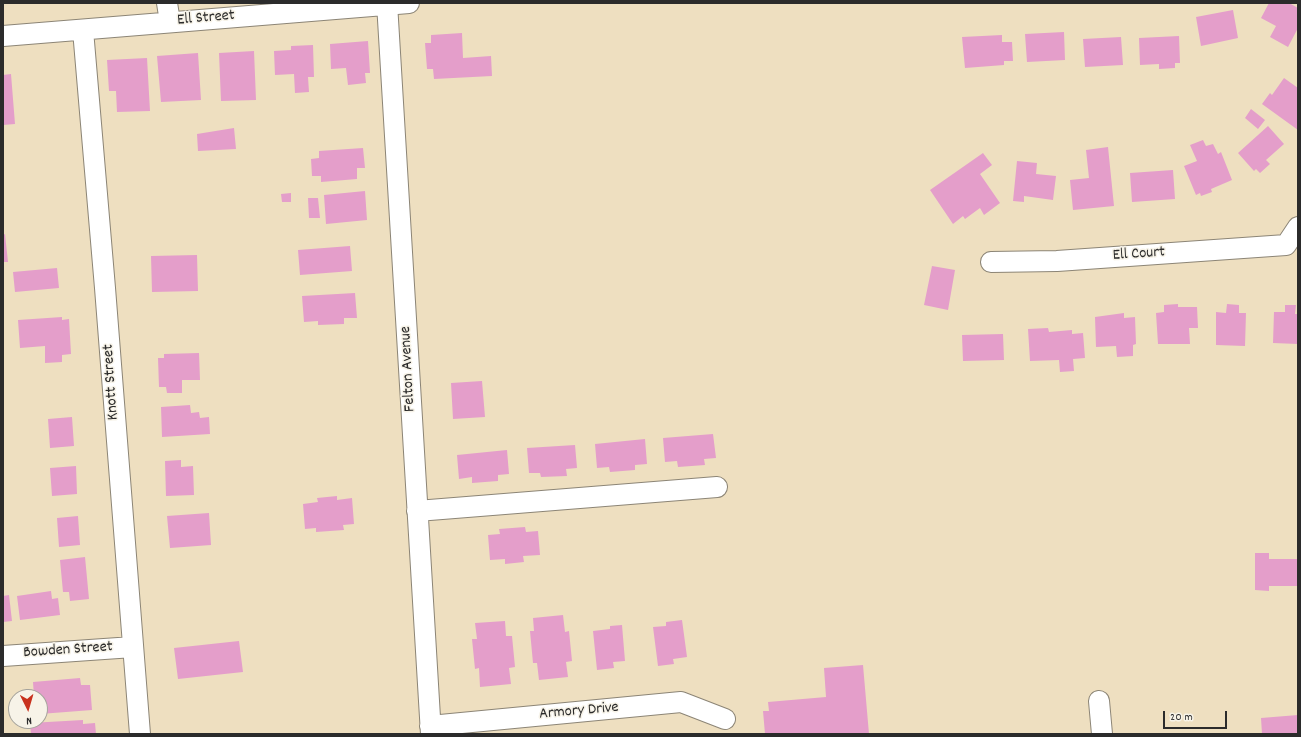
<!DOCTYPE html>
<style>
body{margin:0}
#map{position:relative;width:1301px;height:737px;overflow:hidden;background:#eedfc0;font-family:Dekko,sans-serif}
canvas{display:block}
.frame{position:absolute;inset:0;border:4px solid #2b2b2b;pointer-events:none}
.north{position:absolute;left:8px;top:689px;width:40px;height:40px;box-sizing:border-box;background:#f7f3e8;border:1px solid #a5a39c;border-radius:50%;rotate:175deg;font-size:11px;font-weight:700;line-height:16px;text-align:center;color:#2b2b2b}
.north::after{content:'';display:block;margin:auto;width:14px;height:18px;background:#c8321e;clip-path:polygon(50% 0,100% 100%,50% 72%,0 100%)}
.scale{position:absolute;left:1163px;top:711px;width:64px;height:18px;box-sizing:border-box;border:2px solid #2b2b2b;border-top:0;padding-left:5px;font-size:12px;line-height:14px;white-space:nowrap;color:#2b2b2b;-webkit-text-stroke:3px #f7f3e8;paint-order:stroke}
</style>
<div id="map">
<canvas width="1301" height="737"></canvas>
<div class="frame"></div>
<div class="north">N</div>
<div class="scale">20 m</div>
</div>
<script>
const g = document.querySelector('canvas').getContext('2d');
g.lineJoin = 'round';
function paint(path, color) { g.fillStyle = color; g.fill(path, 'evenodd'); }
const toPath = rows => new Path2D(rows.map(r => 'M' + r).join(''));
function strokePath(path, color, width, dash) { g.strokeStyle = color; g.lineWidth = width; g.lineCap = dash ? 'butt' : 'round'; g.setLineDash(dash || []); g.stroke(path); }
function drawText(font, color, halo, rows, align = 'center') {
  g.font = font + ' Dekko,sans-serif'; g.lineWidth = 3; g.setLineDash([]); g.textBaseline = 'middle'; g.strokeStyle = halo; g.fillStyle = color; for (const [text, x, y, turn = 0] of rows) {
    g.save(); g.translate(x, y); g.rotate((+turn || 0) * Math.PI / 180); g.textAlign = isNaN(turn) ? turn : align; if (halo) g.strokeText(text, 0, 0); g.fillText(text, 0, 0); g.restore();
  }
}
paint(toPath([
 [1269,3,1289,3,1298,8,1298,28,1288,47,1270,37,1276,26,1261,18],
 [1233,10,1238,38,1201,46,1196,17],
 [1064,32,1065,60,1027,62,1025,34],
 [462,33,463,58,491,56,492,76,434,79,433,69,427,69,425,43,431,43,431,35],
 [1002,35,1002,42,1012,42,1013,61,1004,61,1004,65,965,68,962,37],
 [1179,36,1180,63,1175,63,1175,68,1159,69,1159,64,1140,65,1139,38],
 [1121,37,1123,65,1085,67,1083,39],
 [368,41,370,73,365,73,366,83,348,85,346,68,331,69,330,44],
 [313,45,314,77,308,77,309,92,295,93,294,74,275,75,274,51,291,50,291,46],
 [254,51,256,100,221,101,219,53],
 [198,53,201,100,161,102,157,56],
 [147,58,150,111,117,112,116,91,109,91,107,60],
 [11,74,15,124,3,125,3,75],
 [1284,78,1298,88,1298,130,1262,104,1270,93,1272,95],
 [1251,109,1265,120,1258,129,1245,118],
 [1268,126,1284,144,1266,160,1270,164,1260,173,1256,169,1254,171,1238,153],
 [234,128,236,149,198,151,197,134],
 [1203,140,1206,146,1213,144,1218,154,1221,152,1232,180,1211,189,1212,192,1201,196,1200,193,1196,195,1184,166,1197,161,1190,145],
 [1108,147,1114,206,1073,210,1070,180,1089,178,1086,150],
 [363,148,365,168,357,168,357,179,321,182,321,176,312,176,311,159,319,158,319,151],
 [983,153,992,165,980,174,1000,203,984,215,980,208,965,219,963,216,953,224,930,190],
 [1017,161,1037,163,1036,174,1056,176,1053,200,1024,196,1024,202,1013,201],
 [1173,170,1175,199,1132,202,1130,173],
 [365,191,367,220,326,224,324,195],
 [291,193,291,202,282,202,281,194],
 [308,198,318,198,320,218,309,218],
 [5,234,8,262,3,262,3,235],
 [350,246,352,271,300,275,298,250],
 [197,255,198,291,152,292,151,256],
 [932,266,955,270,948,310,924,305],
 [57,268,59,288,15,292,13,272],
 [355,293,357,318,344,318,344,324,318,325,318,321,304,322,302,296],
 [1178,304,1178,307,1197,307,1198,328,1189,328,1190,344,1158,344,1156,313,1164,312,1164,305],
 [1227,304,1239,305,1239,313,1246,313,1245,346,1216,345,1216,312,1226,313],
 [1285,305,1296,305,1295,314,1298,314,1298,344,1273,343,1274,312,1285,312],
 [1124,313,1124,318,1135,317,1136,344,1133,345,1133,356,1117,357,1116,346,1096,347,1095,317],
 [62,317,62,320,69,319,71,354,62,355,62,362,45,363,45,346,20,348,18,320],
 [1048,328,1049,332,1072,330,1072,334,1083,333,1085,358,1073,359,1074,371,1060,372,1059,360,1030,361,1028,329],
 [1003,334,1004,360,963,361,962,335],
 [199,353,200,380,182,380,182,393,167,393,166,387,159,387,158,358,164,358,164,354],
 [482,381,485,417,453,419,451,383],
 [190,405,191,413,199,412,200,418,209,417,210,434,162,437,161,407],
 [72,417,74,446,50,448,48,419],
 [713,434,716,458,704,459,705,465,678,467,677,461,665,462,663,438],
 [645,439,647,464,635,465,635,470,610,472,609,467,597,468,595,444],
 [575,445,577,468,566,469,567,476,541,477,540,473,529,473,527,448],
 [507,450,509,474,498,475,498,481,472,483,472,477,459,479,457,455],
 [181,460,181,467,193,466,194,495,166,496,165,461],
 [76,466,77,494,52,496,50,468],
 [337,496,337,500,352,498,354,524,343,525,344,530,316,532,316,528,305,529,303,504,318,502,317,498],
 [209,513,211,545,170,548,167,516],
 [78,516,80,545,59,547,57,518],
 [525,527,526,532,538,531,540,555,523,556,524,562,505,564,505,559,490,560,488,535,500,534,499,529],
 [1255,553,1269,553,1269,559,1298,559,1298,586,1269,586,1269,591,1255,590],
 [85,557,89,599,70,601,69,592,63,592,60,560],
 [51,591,52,599,58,598,60,615,20,620,17,596],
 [9,595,12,621,3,622,3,596],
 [563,615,565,632,569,631,572,661,566,662,568,677,539,680,537,663,533,663,530,631,534,631,533,618],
 [682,620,687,657,673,659,674,664,658,666,653,627,666,626,666,622],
 [505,621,506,636,512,636,515,667,509,668,511,684,480,687,479,668,475,669,472,639,477,639,475,623],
 [622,625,625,661,613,662,614,668,597,670,593,631,610,629,610,626],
 [239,641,243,672,178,679,174,648],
 [863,665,869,734,765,734,763,711,769,711,768,702,826,697,824,668],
 [80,678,81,685,90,685,92,710,40,714,40,697,34,697,33,682],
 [1298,715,1298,734,1262,734,1261,718],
 [83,720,83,724,95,723,96,734,31,734,30,723]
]), '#e49eca');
const street = toPath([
 [167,3,170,22],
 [387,3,431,734],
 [83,30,105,288,140,734],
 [3,36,409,3],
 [991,262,1057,261,1286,245,1298,227],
 [417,511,717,487],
 [3,656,133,647],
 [1099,701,1102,734],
 [430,726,681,702,725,719]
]);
strokePath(street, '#8c8576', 22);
strokePath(street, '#fff', 20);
drawText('16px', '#2b2b2b', '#f7f3e8', [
 ["Ell Street",206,19,-5],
 ["Ell Court",1139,255,-4],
 ["Felton Avenue",409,369,-93],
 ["Knott Street",112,382,-94],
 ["Bowden Street",68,651,-4],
 ["Armory Drive",579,712,-5]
]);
</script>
